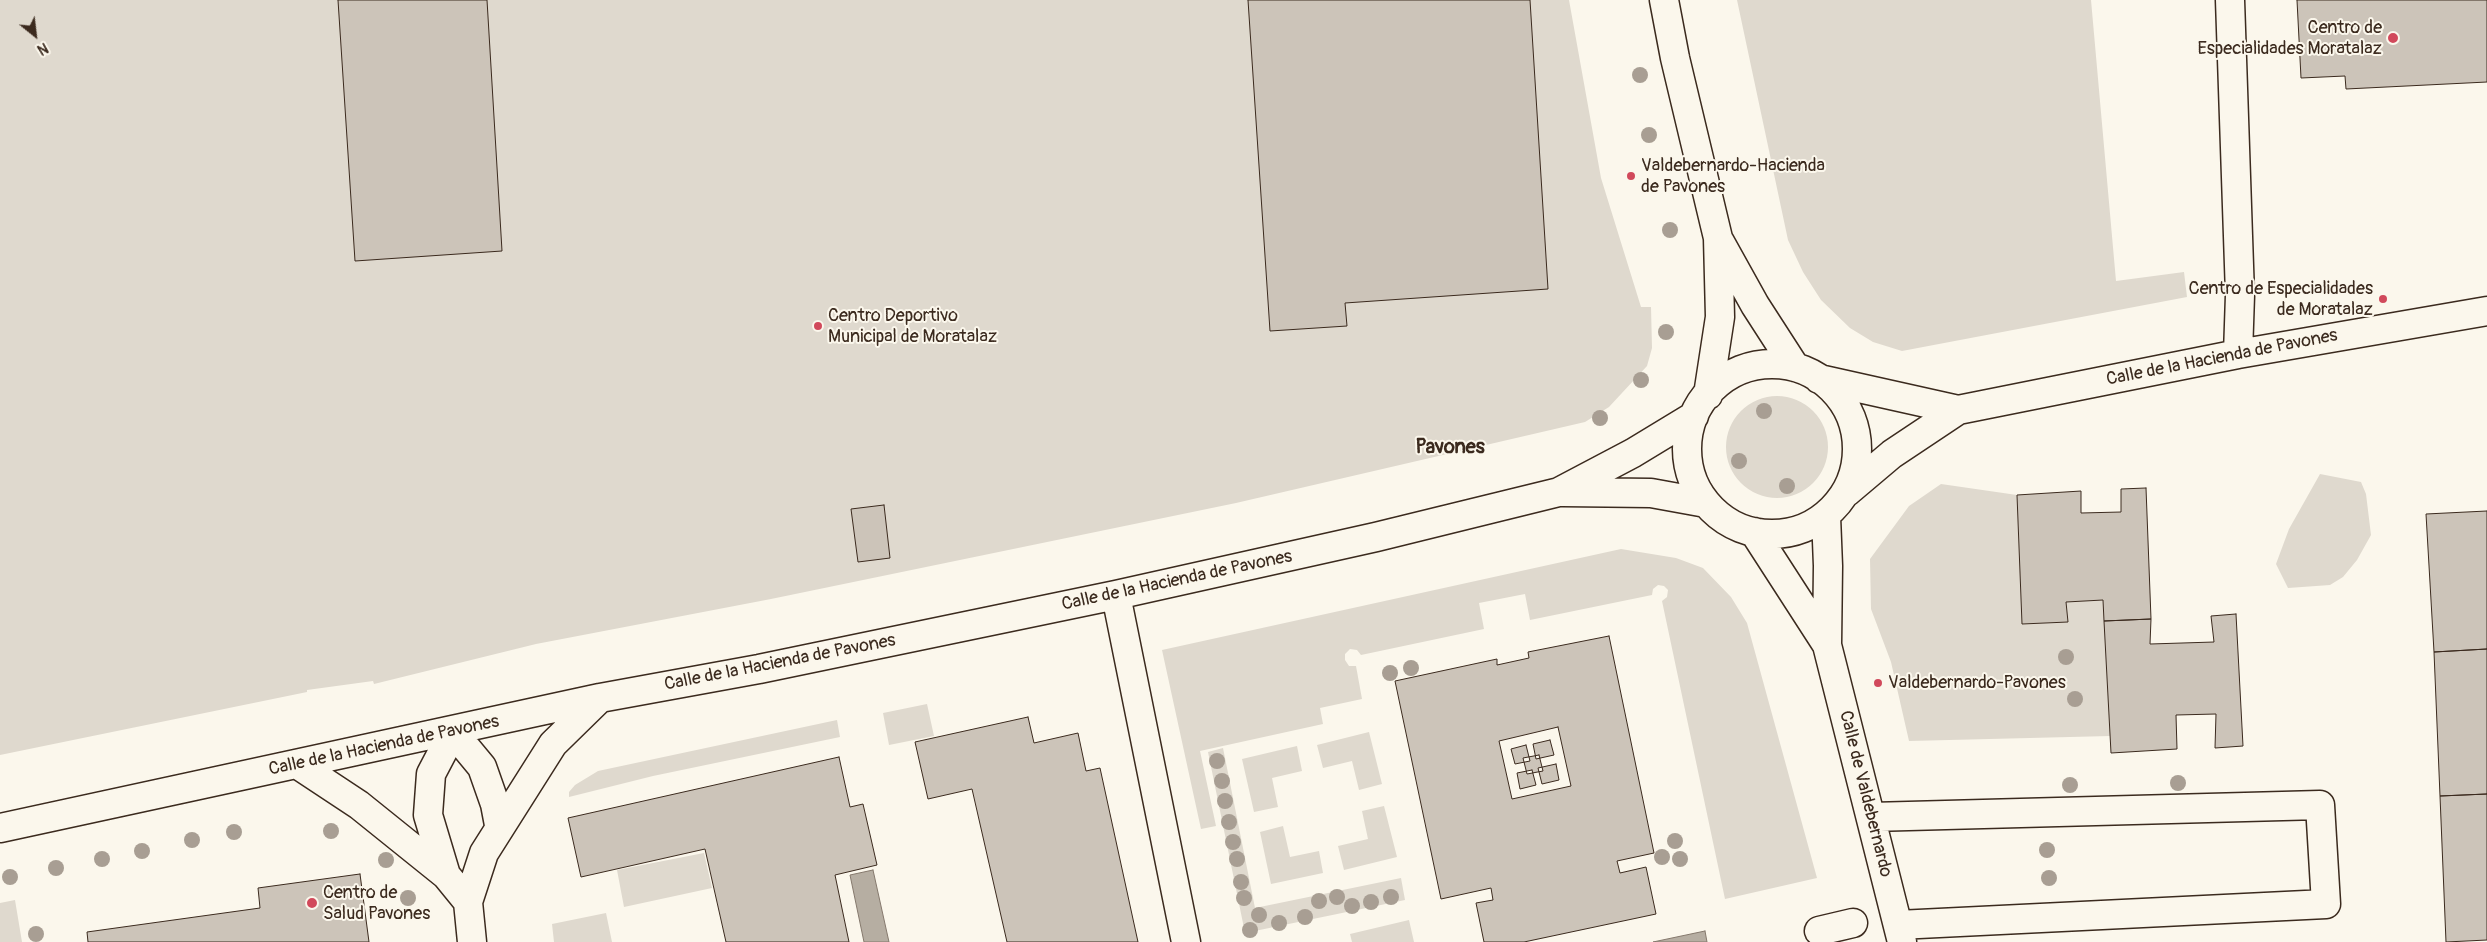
<!DOCTYPE html>
<style>
body{margin:0}
#map{position:relative;width:2487px;height:942px;overflow:hidden;background:#fbf7ec;font-family:Pangolin,sans-serif}
canvas{display:block}
.north{position:absolute;left:10px;top:10px;width:50px;height:50px;-webkit-text-stroke:4px #fbf7ec;paint-order:stroke;rotate:151deg;font-size:14px;font-weight:700;line-height:20px;text-align:center;color:#3b2a1e}
.north::after{content:'';display:block;margin:auto;width:18px;height:22px;background:#3b2a1e;clip-path:polygon(50% 0,100% 100%,50% 72%,0 100%)}
</style>
<div id="map">
<canvas width="2487" height="942"></canvas>
<div class="north">N</div>
</div>
<script>
const g = document.querySelector('canvas').getContext('2d');
g.lineJoin = 'round';
function paint(path, color) { g.fillStyle = color; g.fill(path, 'evenodd'); }
const toPath = rows => new Path2D(rows.map(r => 'M' + r).join(''));
function strokePath(path, color, width, dash) { g.strokeStyle = color; g.lineWidth = width; g.lineCap = dash ? 'butt' : 'round'; g.setLineDash(dash || []); g.stroke(path); }
function drawText(font, color, halo, rows, align = 'center') {
  g.font = font + ' Pangolin,sans-serif'; g.lineWidth = 4; g.setLineDash([]); g.textBaseline = 'middle'; g.strokeStyle = halo; g.fillStyle = color; for (const [text, x, y, turn = 0] of rows) {
    g.save(); g.translate(x, y); g.rotate((+turn || 0) * Math.PI / 180); g.textAlign = isNaN(turn) ? turn : align; if (halo) g.strokeText(text, 0, 0); g.fillText(text, 0, 0); g.restore();
  }
}
paint(toPath([
 [0,0,1569,0,1601,178,1641,307,1651,307,1652,348,1647,366,1609,407,1585,422,1236,503,771,599,536,644,374,684,373,681,307,690,307,692,0,755],
 [1737,0,2091,0,2116,281,2184,272,2187,297,1902,351,1873,342,1850,328,1821,300,1803,272,1788,240],
 '1726 447a51 51 0 1 1 102 0a51 51 0 1 1-102 0Z',
 [2320,474,2361,482,2366,494,2371,535,2357,560,2343,577,2330,585,2288,588,2276,564,2289,529],
 [1941,484,2017,495,2022,624,2068,622,2066,602,2103,600,2110,736,1909,741,1891,662,1871,609,1870,559,1909,506],
 [1621,549,1676,558,1703,568,1731,597,1747,623,1817,878,1725,899,1662,601,1667,597,1668,590,1664,586,1658,585,1653,589,1652,595,1530,620,1525,594,1479,603,1484,629,1361,655,1357,650,1350,649,1345,654,1345,660,1349,666,1356,666,1362,699,1320,708,1323,724,1200,751,1216,826,1201,829,1162,650],
 [927,704,934,736,889,745,883,713],
 [837,720,840,737,653,776,569,797,569,792,575,785,598,771],
 [1369,732,1382,784,1359,790,1352,761,1323,768,1317,745],
 [1297,746,1302,771,1272,778,1278,807,1254,812,1242,759],
 [1223,748,1255,908,1401,878,1405,900,1245,933,1208,752],
 [1384,806,1397,857,1344,870,1338,846,1368,839,1362,811],
 [1283,826,1290,857,1319,851,1323,873,1271,884,1260,832],
 [704,853,712,888,624,907,617,870],
 [15,900,22,942,0,942,0,903],
 [606,913,612,942,554,942,552,924],
 [1409,920,1414,942,1352,942,1350,934]
]), '#dfd9ce');
const water = toPath([
 [873,870,889,942,864,942,850,875,873,870],
 [1705,931,1707,942,1653,942,1705,931]
]);
paint(water, '#b6aea2');
strokePath(water, '#85796d', 1);
const building = toPath([
 [338,0,487,0,502,251,355,261,338,0],
 [1248,0,1530,0,1548,289,1345,303,1347,326,1270,331,1248,0],
 [2297,0,2487,0,2487,82,2346,89,2345,76,2301,78,2297,0],
 [2146,488,2151,619,2104,621,2103,600,2066,602,2068,622,2022,624,2017,495,2081,491,2081,513,2121,512,2121,489,2146,488],
 [884,505,890,558,858,562,851,509,884,505],
 [2487,511,2487,649,2434,652,2426,514,2487,511],
 [2236,614,2243,746,2215,748,2216,714,2176,715,2177,749,2111,753,2104,621,2151,619,2150,644,2214,642,2211,616,2236,614],
 [1609,636,1654,853,1617,861,1620,873,1646,867,1656,914,1524,942,1484,942,1476,903,1493,900,1491,888,1441,899,1395,681,1497,659,1497,665,1529,658,1528,652,1609,636],
 [2487,649,2487,794,2440,796,2434,652,2487,649],
 [1028,717,1034,743,1078,733,1086,771,1100,768,1138,942,1007,942,972,789,928,799,915,742,1028,717],
 [1558,727,1571,786,1512,799,1499,741,1558,727],
 [1550,740,1554,755,1536,759,1533,744,1550,740],
 [1526,745,1530,761,1515,764,1511,749,1526,745],
 [1539,755,1543,771,1527,774,1523,758,1539,755],
 [839,757,850,807,863,804,877,865,835,875,849,942,726,942,705,849,581,877,568,818,839,757],
 [1556,764,1559,780,1542,784,1538,768,1556,764],
 [1532,770,1536,785,1520,789,1517,773,1532,770],
 [2487,794,2487,940,2446,942,2440,796,2487,794],
 [360,874,369,942,88,942,87,932,260,908,258,888,360,874]
]);
paint(building, '#ccc4b9');
strokePath(building, '#3b2a1e', 1);
const minor = toPath([
 [1664,0,1675,58,1718,238,1720,317,1708,395],
 [2230,0,2240,295,2238,354],
 [1720,242,1755,305,1795,367],
 '1687 449a85 85 0 1 1 170 0a85 85 0 1 1-170 0Z',
 [1819,379,1958,410],
 [1563,492,1651,493,1706,503],
 [1847,492,1892,454,1958,410,2238,354,2487,311],
 [1826,516,1828,566,1827,645,1902,942],
 [1754,532,1827,645],
 [1116,595,1186,942],
 [453,732,431,774,428,815,446,875,468,902],
 [453,732,482,767,495,804,499,825],
 [297,764,359,805,446,875],
 [1871,817,2320,805,2326,904,1898,925],
 [0,828,600,698,759,669,1116,595,1376,537,1559,492,1633,453,1694,416],
 [1819,931,1853,923],
 [472,942,468,902,484,853,553,744,600,698]
]);
strokePath(minor, '#3b2a1e', 31);
strokePath(minor, '#fbf7ec', 28);
g.fillStyle = '#a89e93';
for (const [x, y] of [
 [1640,75],
 [1649,135],
 [1670,230],
 [1666,332],
 [1641,380],
 [1764,411],
 [1600,418],
 [1739,461],
 [1787,486],
 [2066,657],
 [1411,668],
 [1390,673],
 [2075,699],
 [1217,761],
 [1222,781],
 [2178,783],
 [2070,785],
 [1225,801],
 [1229,822],
 [331,831],
 [234,832],
 [192,840],
 [1675,841],
 [1233,842],
 [2047,850],
 [142,851],
 [1662,857],
 [102,859],
 [1237,859],
 [1680,859],
 [386,860],
 [56,868],
 [10,877],
 [2049,878],
 [1241,882],
 [1337,897],
 [1391,897],
 [408,898],
 [1244,898],
 [1319,901],
 [1371,902],
 [1352,906],
 [1259,915],
 [1305,917],
 [1279,923],
 [1250,930],
 [36,934]
]) { g.beginPath(); g.arc(x, y, 8, 0, 2 * Math.PI); g.fill(); }
for (const [x, y, r, color] of [
 [2393,38,6,"#d1495b"],
 [1631,176,5,"#d1495b"],
 [2383,299,5,"#d1495b"],
 [818,326,5,"#d1495b"],
 [1878,683,5,"#d1495b"],
 [312,903,6,"#d1495b"]
]) { const dot = new Path2D(); dot.arc(x, y, r, 0, 2 * Math.PI); g.fillStyle = color; g.fill(dot); strokePath(dot, '#fbf7ec', 2); }
drawText('18px', '#3b2a1e', '#fbf7ec', [
 ["Centro de",2382,28,"right"],
 ["Especialidades Moratalaz",2382,49,"right"],
 ["Valdebernardo-Hacienda",1641,166],
 ["de Pavones",1641,187],
 ["Centro de Especialidades",2373,289,"right"],
 ["de Moratalaz",2373,310,"right"],
 ["Centro Deportivo",828,316],
 ["Municipal de Moratalaz",828,337],
 ["Valdebernardo-Pavones",1888,683],
 ["Centro de",323,893],
 ["Salud Pavones",323,914]
], 'left');
drawText('18px', '#3b2a1e', '#fbf7ec', [
 ["Calle de la Hacienda de Pavones",2222,358,-11],
 ["Calle de la Hacienda de Pavones",1177,581,-12],
 ["Calle de la Hacienda de Pavones",780,663,-11],
 ["Calle de la Hacienda de Pavones",384,746,-12],
 ["Calle de Valdebernardo",1865,794,76]
]);
drawText('bold 20px', '#3b2a1e', '#fbf7ec', [
 ["Pavones",1450,448]
]);
</script>
